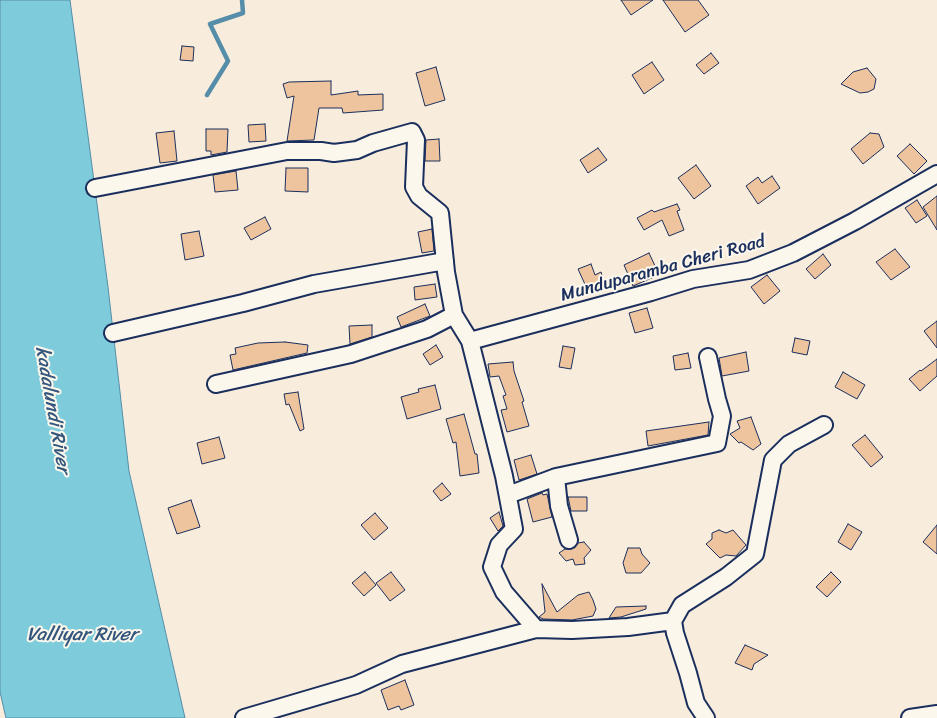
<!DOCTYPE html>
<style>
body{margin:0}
canvas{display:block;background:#f8eddc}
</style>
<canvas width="937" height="718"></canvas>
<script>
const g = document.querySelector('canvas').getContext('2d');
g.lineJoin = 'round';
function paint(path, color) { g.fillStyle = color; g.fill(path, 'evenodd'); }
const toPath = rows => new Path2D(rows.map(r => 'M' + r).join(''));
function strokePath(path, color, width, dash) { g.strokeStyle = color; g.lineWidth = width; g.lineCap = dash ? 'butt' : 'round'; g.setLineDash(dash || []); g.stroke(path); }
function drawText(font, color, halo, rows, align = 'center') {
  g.font = font + ' Sriracha,sans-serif'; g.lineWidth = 4; g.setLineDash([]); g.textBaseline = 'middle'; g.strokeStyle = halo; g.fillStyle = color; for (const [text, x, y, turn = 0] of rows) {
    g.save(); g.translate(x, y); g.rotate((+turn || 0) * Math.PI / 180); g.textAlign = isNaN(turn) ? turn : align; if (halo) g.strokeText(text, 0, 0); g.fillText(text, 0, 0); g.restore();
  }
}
const water = toPath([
 [0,0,70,0,108,287,129,471,185,718,6,718,0,692,0,0]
]);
paint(water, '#7eccdb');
strokePath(water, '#568da9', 1);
strokePath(toPath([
 [207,95,228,61,210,24,243,13,242,0]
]), '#568da9', 4.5);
const building = toPath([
 [621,0,653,0,631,15,621,0],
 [663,0,698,0,709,15,685,32,663,0],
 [182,46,194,47,193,61,180,60,182,46],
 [711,53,719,63,704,74,696,65,711,53],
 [652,62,664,80,644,94,632,75,652,62],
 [436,67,445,100,425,106,416,73,436,67],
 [867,68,876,79,874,89,868,92,860,93,841,84,853,72,867,68],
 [331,81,331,95,358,91,358,95,383,94,383,110,343,113,342,108,319,108,314,140,287,141,294,96,287,98,283,84,289,82,331,81],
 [265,124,266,141,249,142,248,125,265,124],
 [206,129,228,129,227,152,211,155,211,151,206,151,206,129],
 [174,131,177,161,160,163,156,133,174,131],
 [870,133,879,134,884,147,863,164,851,149,870,133],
 [439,139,440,161,425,161,426,140,439,139],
 [910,144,927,161,914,174,897,156,910,144],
 [598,148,607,160,588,173,580,160,598,148],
 [696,165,711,186,694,199,678,178,696,165],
 [286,168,308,168,308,192,285,191,286,168],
 [236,171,238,190,215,192,213,175,236,171],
 [772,176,780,188,758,204,746,186,758,177,762,183,772,176],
 [937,196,937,230,923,207,937,196],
 [917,200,927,216,916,223,905,208,917,200],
 [677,204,680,210,677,211,684,230,669,236,662,220,644,230,637,218,652,210,654,212,677,204],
 [265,217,271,229,251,240,244,228,265,217],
 [432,229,434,251,422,253,418,232,432,229],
 [199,231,204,256,185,260,181,234,199,231],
 [895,249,910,267,891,280,876,262,895,249],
 [649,253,656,268,651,270,654,277,633,286,624,265,649,253],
 [823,254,831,265,815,279,806,269,823,254],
 [591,264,595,275,601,272,605,284,588,291,578,269,591,264],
 [767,275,780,291,764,304,751,287,767,275],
 [435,284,437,297,415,300,414,287,435,284],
 [425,304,430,316,401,327,397,317,425,304],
 [647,308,653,328,635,333,629,313,647,308],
 [937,321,937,348,924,331,937,321],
 [372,325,372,337,350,344,349,326,372,325],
 [795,338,810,341,807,355,792,352,795,338],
 [285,342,308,345,307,353,233,370,230,355,236,354,235,348,258,343,285,342],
 [436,345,443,357,430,365,423,354,436,345],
 [563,346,575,348,571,369,559,367,563,346],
 [746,352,749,371,722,376,719,358,746,352],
 [688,353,691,368,675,370,673,356,688,353],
 [937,359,937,376,920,391,909,379,920,370,921,371,937,359],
 [513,362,514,371,524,401,522,402,529,426,507,432,501,410,507,409,503,396,506,395,499,376,490,377,488,364,513,362],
 [843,372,865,385,857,399,835,387,843,372],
 [435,385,441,409,407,419,401,397,419,392,418,389,435,385],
 [298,392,304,429,300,431,289,404,286,405,284,394,298,392],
 [464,414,475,454,477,454,479,473,460,476,456,442,453,443,446,419,464,414],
 [751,417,761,444,753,450,741,442,739,443,730,434,740,428,737,421,751,417],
 [709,422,708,435,648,446,646,431,709,422],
 [865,435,883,457,871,467,852,445,865,435],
 [219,437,225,458,202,464,197,443,219,437],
 [531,455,537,474,519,480,514,460,531,455],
 [442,483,451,494,441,501,433,491,442,483],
 [542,493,543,495,547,494,552,517,533,522,527,499,542,493],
 [568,497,587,497,587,511,571,511,568,497],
 [191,500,200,527,177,534,168,508,191,500],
 [499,512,503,526,498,531,490,518,499,512],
 [375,513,388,528,374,540,361,525,375,513],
 [848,524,862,532,851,550,838,542,848,524],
 [937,525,937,554,923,542,937,525],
 [719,530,726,533,733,530,746,545,736,556,726,555,720,558,706,544,712,539,712,533,719,530],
 [584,542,591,550,584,558,585,564,575,565,573,559,566,561,559,553,565,549,572,549,578,543,584,542],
 [628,548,640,548,642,554,650,563,641,573,626,573,623,563,628,548],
 [365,572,376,585,364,596,352,583,365,572],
 [391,572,405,590,390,601,376,583,391,572],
 [831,572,841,582,827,597,816,587,831,572],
 [542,584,557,612,578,595,589,592,593,600,596,609,593,616,572,620,543,619,539,617,545,612,542,584],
 [646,606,646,609,621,617,609,618,616,607,646,606],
 [745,645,768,655,754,664,752,670,735,663,745,645],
 [405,680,414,705,401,710,399,706,388,710,381,690,405,680]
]);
paint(building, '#edc49d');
strokePath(building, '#1b2f5e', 1);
const minor = toPath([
 [95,188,287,151,321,151,334,153,357,150,373,143,412,132,416,140,414,187,419,196,440,213,446,272,454,315,470,341,504,476,514,529,499,545,492,567,504,592,536,629,572,630,628,627,673,621,675,633,688,673,696,703,706,718],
 [113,333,243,303,314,284,445,261],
 [470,341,651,292,693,279,749,270,793,253,855,221,937,174],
 [216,384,351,354,427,329,454,315],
 [556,477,559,506,569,540],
 [508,495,556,477,717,443,722,416,717,399,708,357],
 [673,621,682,605,726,577,755,554,773,460,789,444,824,425],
 [244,718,356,685,402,664,536,629],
 [910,718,937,714]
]);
strokePath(minor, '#1b2f5e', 20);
strokePath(minor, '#fbf7ec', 16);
drawText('18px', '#1b2f5e', '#fbf7ec', [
 ["Munduparamba Cheri Road",663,269,-15]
]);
drawText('italic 19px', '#34567d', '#fbf7ec', [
 ["kadalundi River",52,410,80],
 ["Valliyar River",82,635]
]);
</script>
